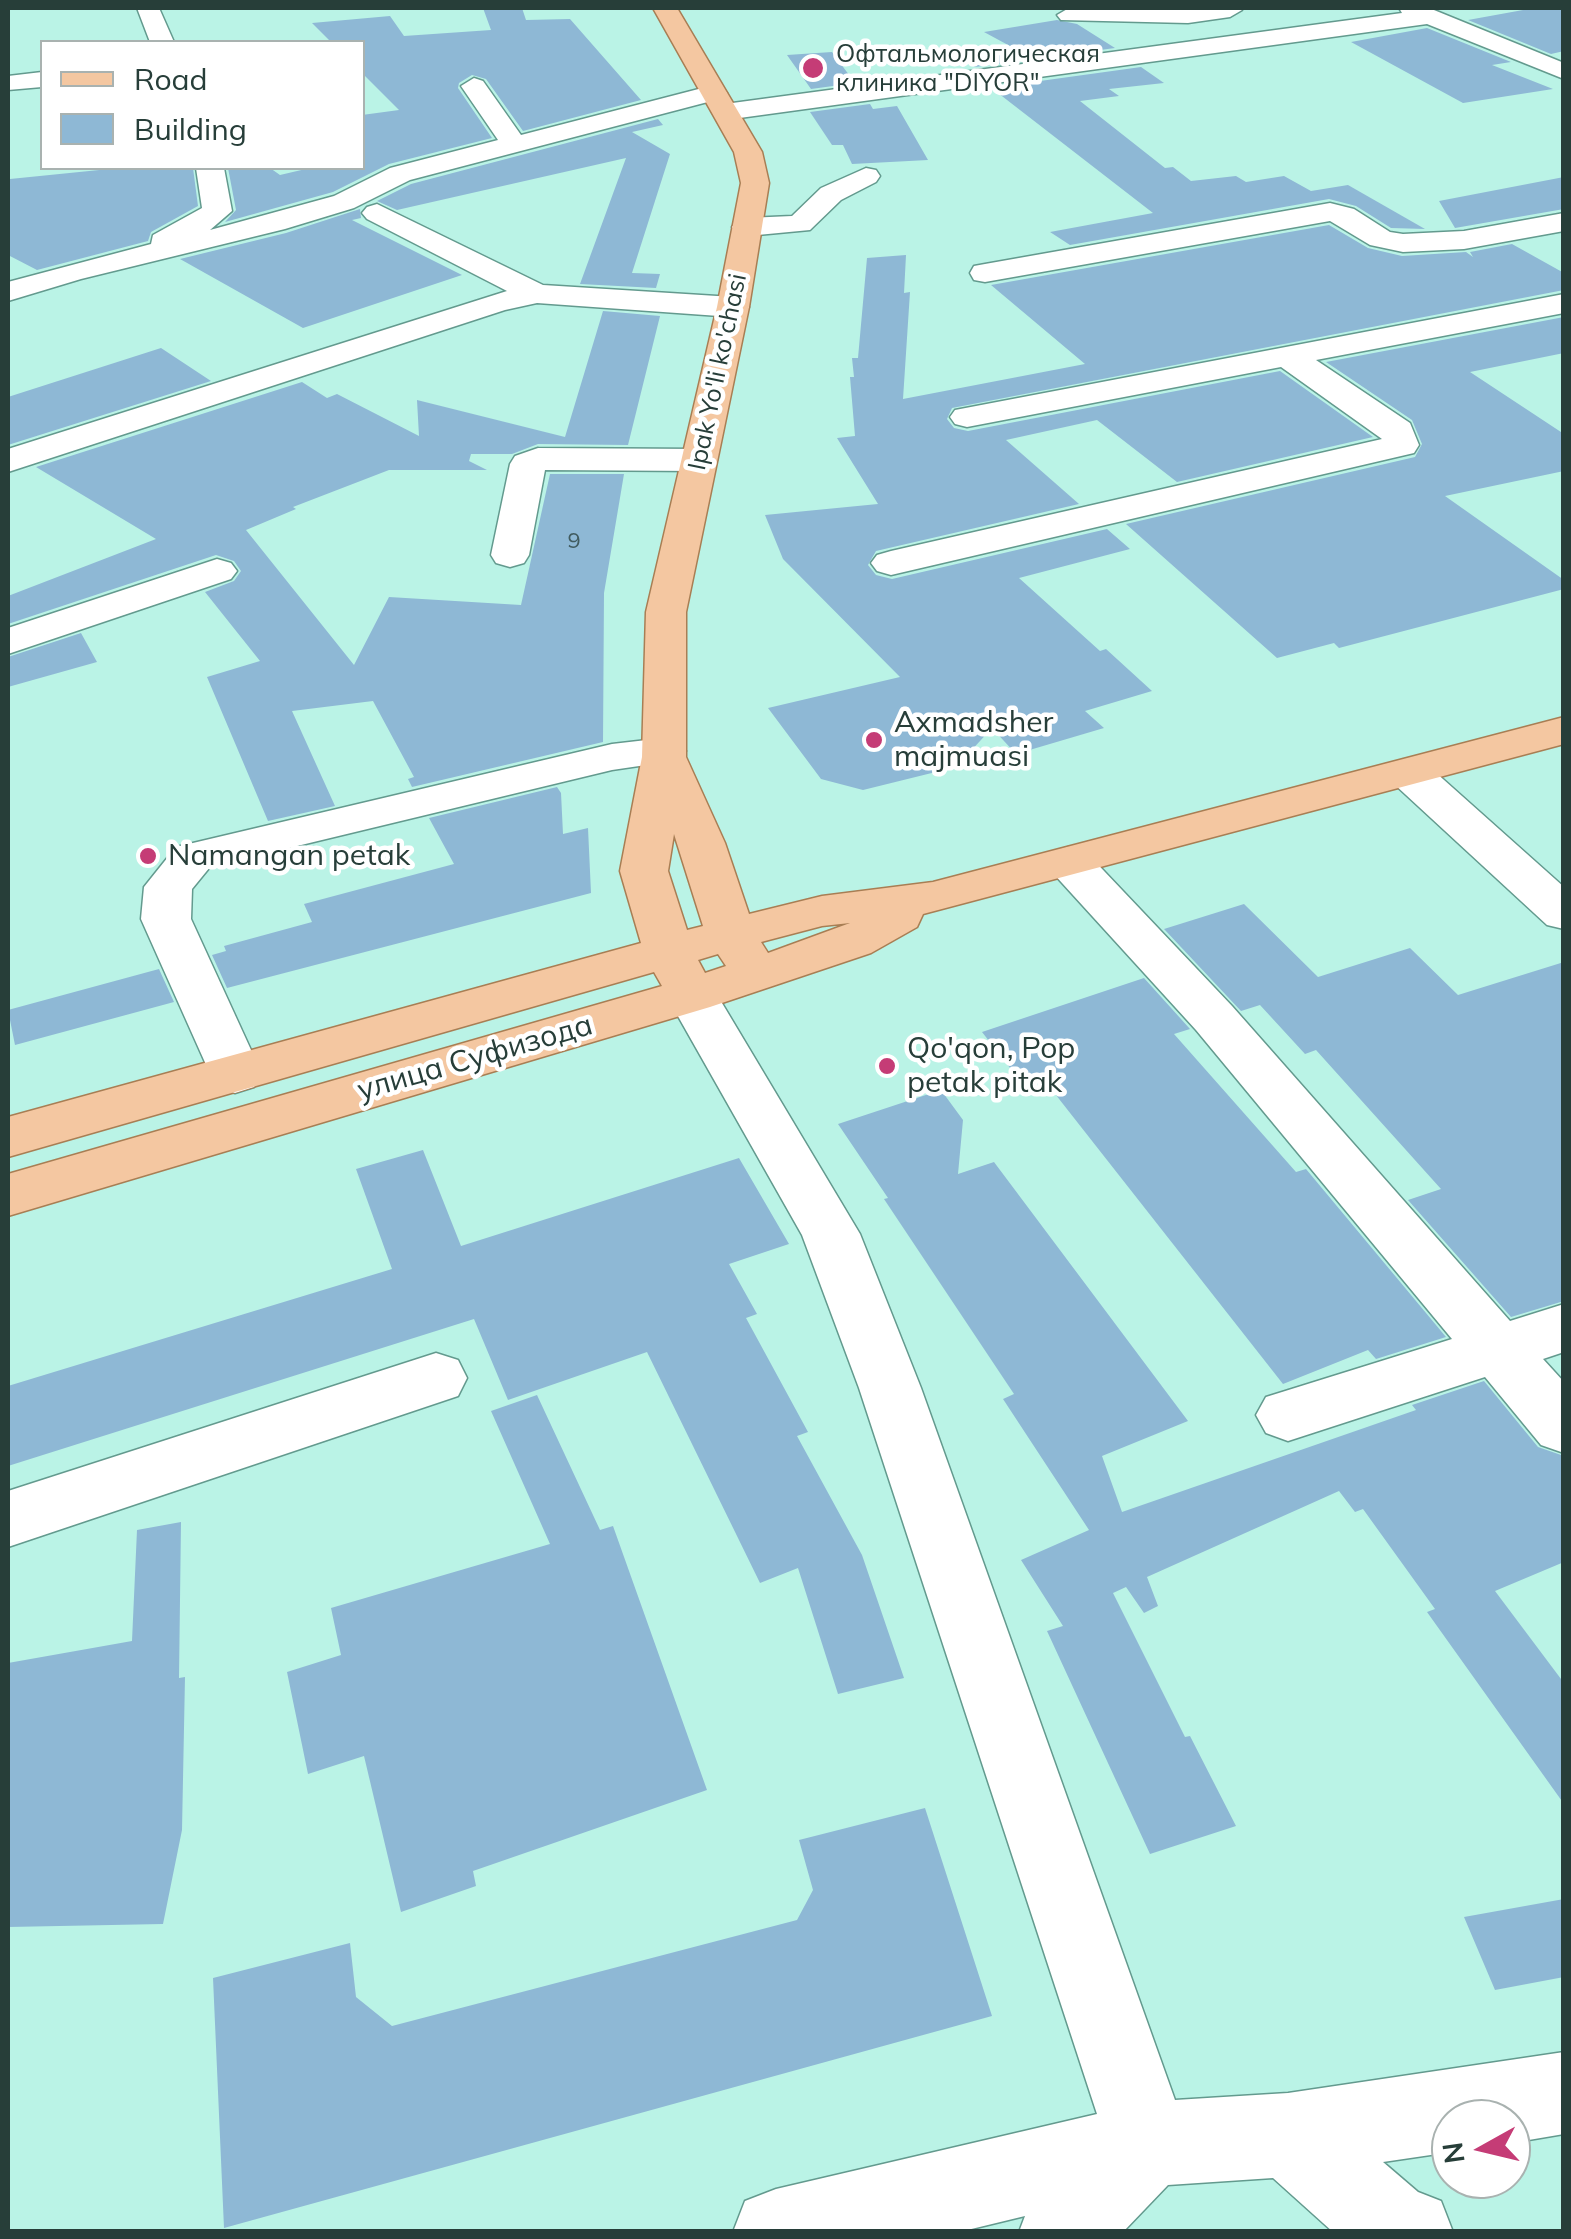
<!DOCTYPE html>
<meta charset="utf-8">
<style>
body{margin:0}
#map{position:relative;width:1571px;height:2239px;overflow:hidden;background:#baf3e6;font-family:Mulish,sans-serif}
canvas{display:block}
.frame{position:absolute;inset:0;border:10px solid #273e39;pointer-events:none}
.legend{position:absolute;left:40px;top:40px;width:325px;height:130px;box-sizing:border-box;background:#fff;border:2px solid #a9b2b0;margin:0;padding:12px 18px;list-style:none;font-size:30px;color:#273e39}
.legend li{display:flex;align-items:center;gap:20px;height:50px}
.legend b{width:50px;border:2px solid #a9b2b0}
.north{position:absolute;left:1431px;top:2099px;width:100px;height:100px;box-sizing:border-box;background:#fff;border:2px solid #a9b2b0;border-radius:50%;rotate:262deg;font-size:28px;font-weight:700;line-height:40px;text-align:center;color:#273e39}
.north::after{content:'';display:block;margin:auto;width:35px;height:45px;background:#c53c76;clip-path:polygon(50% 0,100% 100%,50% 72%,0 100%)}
</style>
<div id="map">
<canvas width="1571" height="2239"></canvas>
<div class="frame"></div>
<ul class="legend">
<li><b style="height:12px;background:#f4c7a1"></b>Road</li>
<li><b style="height:28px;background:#8eb8d5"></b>Building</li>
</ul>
<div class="north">N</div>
</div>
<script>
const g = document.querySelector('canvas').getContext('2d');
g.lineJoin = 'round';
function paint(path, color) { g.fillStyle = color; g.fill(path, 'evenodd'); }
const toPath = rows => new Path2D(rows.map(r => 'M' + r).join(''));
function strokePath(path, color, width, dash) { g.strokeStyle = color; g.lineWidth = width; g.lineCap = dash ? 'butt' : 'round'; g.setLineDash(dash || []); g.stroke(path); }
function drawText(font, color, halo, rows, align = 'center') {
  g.font = font + ' Mulish,sans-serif'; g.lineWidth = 9; g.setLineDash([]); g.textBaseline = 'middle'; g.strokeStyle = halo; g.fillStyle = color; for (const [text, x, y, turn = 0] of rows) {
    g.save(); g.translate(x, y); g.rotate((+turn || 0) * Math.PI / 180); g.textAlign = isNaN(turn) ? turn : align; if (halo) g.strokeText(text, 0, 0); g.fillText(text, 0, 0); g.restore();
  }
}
paint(toPath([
 [483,8,522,8,526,20,570,19,641,100,523,131,486,79,472,75,459,83,458,88,492,138,389,164,333,192,225,222,236,210,228,168,270,168,280,175,310,168,362,168,362,115,399,110,362,73,362,42,331,42,312,23,390,16,404,36,491,30],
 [1534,8,1564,8,1564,51,1551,54,1468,20],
 [1057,20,1077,24,1115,48,975,67,965,60,1021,52,984,32],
 [1427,28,1511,62,1492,65,1553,89,1463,103,1351,42],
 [832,52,855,83,811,89,787,55],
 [1141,67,1164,83,1109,89,1119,96,1080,101,1165,168,1173,167,1191,181,1236,176,1246,182,1284,176,1311,191,1348,185,1425,229,1391,228,1356,206,1329,199,1070,245,1050,232,1153,213,998,93,1012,91,1004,86],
 [870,104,873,109,897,106,928,160,852,164,843,145,832,145,810,112],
 [658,119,663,125,632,132,670,154,632,273,660,274,656,288,580,284,626,158,397,210,377,201,411,184],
 [119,168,193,168,198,206,151,232,148,241,37,270,8,255,10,179],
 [1564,177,1564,209,1455,228,1439,201],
 [360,209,361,218,352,220,462,275,303,328,180,259,286,233],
 [1329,225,1368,248,1402,256,1466,252,1473,257,1470,252,1512,244,1564,273,1564,290,952,408,947,419,954,428,968,431,1280,371,1373,437,1177,482,1097,420,1006,440,1079,504,876,551,868,565,876,575,892,579,1107,529,1130,549,1019,578,1100,651,1106,649,1152,691,1085,711,1104,728,1016,754,992,728,956,767,863,790,821,779,768,708,900,677,783,559,765,515,878,504,837,438,855,436,850,377,854,377,852,358,858,358,867,258,906,255,904,293,910,292,903,399,1085,364,991,285],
 [603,311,660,316,628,445,538,444,512,454,471,454,469,461,487,470,389,470,293,507,296,509,246,530,354,665,389,597,521,605,550,474,624,474,604,593,603,742,412,787,408,779,414,777,373,701,292,711,335,806,268,821,207,677,260,661,205,592,234,581,241,571,234,561,216,555,8,624,8,596,156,539,36,467,302,382,327,398,337,394,419,436,417,400,565,437],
 [1564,317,1564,353,1470,372,1564,434,1564,471,1445,496,1564,580,1564,589,1339,648,1334,643,1277,658,1126,524,1415,457,1422,444,1412,420,1326,362],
 [161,348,211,381,8,445,8,397],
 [81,633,97,662,8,687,8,657],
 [557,787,561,793,563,834,588,828,591,893,227,988,212,955,226,951,224,946,312,922,304,904,454,864,429,818],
 [1244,904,1318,977,1410,948,1458,995,1564,962,1564,1301,1511,1317,1408,1200,1441,1189,1316,1050,1305,1054,1260,1005,1241,1011,1164,929],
 [159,969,174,1002,15,1045,8,1010],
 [1144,978,1190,1029,1174,1034,1296,1172,1306,1169,1446,1337,1376,1359,1368,1350,1283,1384,1041,1076,1021,1082,982,1032],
 [941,1090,963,1120,958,1174,994,1162,1188,1421,1102,1456,1122,1512,1416,1410,1412,1405,1484,1381,1538,1447,1564,1456,1564,1562,1495,1591,1564,1683,1564,1804,1427,1612,1435,1609,1363,1509,1355,1512,1339,1491,1147,1577,1158,1606,1144,1613,1126,1587,1113,1593,1185,1737,1190,1736,1236,1826,1150,1854,1047,1631,1063,1626,1021,1560,1089,1530,1003,1399,1014,1394,884,1199,888,1198,838,1124],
 [423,1150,461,1246,739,1158,789,1244,729,1264,757,1314,746,1318,808,1432,797,1436,862,1555,904,1678,838,1694,798,1568,760,1583,647,1352,508,1400,474,1319,8,1466,8,1386,392,1269,356,1169],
 [537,1395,600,1530,613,1526,707,1790,473,1871,476,1886,401,1912,364,1756,308,1774,287,1672,341,1655,331,1608,550,1544,491,1411],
 [181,1522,179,1678,185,1677,182,1830,163,1924,8,1927,8,1663,132,1641,137,1530],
 [925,1808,992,2016,224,2228,213,1978,350,1943,356,1997,392,2026,797,1920,813,1890,799,1840],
 [1564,1899,1564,1977,1495,1990,1464,1917]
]), '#8eb8d5');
const minor = toPath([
 [137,8,159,8,174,42,150,42,137,8],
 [1069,8,1240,8,1242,10,1230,17,1188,23,1061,20,1057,15,1069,8],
 [1399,8,1429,8,1564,63,1564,79,1427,24,725,120,712,112,725,104,1402,13,1399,8],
 [42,72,42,87,8,90,8,76,42,72],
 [474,78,483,81,521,135,714,85,727,93,723,98,410,180,354,208,285,229,81,279,8,301,8,282,151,244,153,235,202,208,196,168,224,168,232,211,210,230,334,196,390,168,498,140,461,86,474,78],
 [866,168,876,170,880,176,876,182,841,200,810,230,747,236,737,233,732,227,737,221,747,218,792,216,821,188,866,168],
 [1330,203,1354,209,1390,232,1403,234,1464,231,1564,213,1564,231,1464,249,1403,252,1370,245,1330,221,985,282,974,280,970,273,974,266,985,264,1330,203],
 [377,204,543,285,733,297,744,300,749,307,744,314,733,317,537,303,505,310,8,472,8,449,507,291,367,219,362,213,367,207,377,204],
 [1564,294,1564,313,1316,360,1410,423,1419,445,1414,453,891,575,877,571,871,563,877,555,891,551,1382,439,1281,367,967,427,955,424,950,417,955,410,1564,294],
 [538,448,699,449,712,452,717,460,712,468,699,471,545,470,529,555,524,563,510,567,496,563,491,555,510,464,515,456,538,448],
 [217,559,231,563,237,571,231,579,8,654,8,628,217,559],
 [664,738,680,742,686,751,680,760,612,770,210,867,192,889,191,919,262,1074,254,1087,235,1093,216,1087,141,919,144,887,176,847,612,744,664,738],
 [1409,759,1425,763,1564,887,1564,929,1547,925,1393,783,1386,773,1393,763,1409,759],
 [1069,847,1086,852,1232,1006,1510,1321,1564,1304,1564,1352,1543,1359,1564,1382,1564,1453,1541,1445,1485,1377,1288,1441,1266,1433,1256,1415,1266,1397,1452,1339,1196,1030,1052,872,1045,862,1052,852,1069,847],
 [692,978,710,983,860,1234,921,1388,1175,2100,1288,2093,1564,2052,1564,2134,1511,2143,1511,2119,1451,2119,1451,2152,1383,2162,1418,2192,1441,2201,1453,2232,1333,2232,1273,2178,1168,2185,1123,2232,1019,2232,1025,2216,959,2232,733,2232,745,2201,776,2189,1097,2114,859,1388,802,1235,666,995,674,983,692,978],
 [436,1353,458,1360,467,1378,458,1396,8,1547,8,1491,436,1353]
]);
const major = toPath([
 [653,8,677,8,762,152,769,183,749,307,686,612,686,757,725,843,749,914,822,896,933,882,1564,717,1564,744,923,914,917,927,871,953,710,1007,8,1216,8,1174,662,986,654,972,8,1157,8,1117,641,943,620,871,642,757,646,612,717,307,741,183,734,152,653,8],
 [674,834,703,926,687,930,668,871,674,834],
 [850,923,768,953,761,942,822,926,850,923],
 [718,954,726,966,705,973,698,960,718,954]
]);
strokePath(minor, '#639a8e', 3);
strokePath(major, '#a87e54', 3);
paint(minor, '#fff');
paint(major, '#f4c7a1');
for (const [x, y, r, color] of [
 [813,68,12,"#c53c76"],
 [874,740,10,"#c53c76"],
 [148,856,10,"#c53c76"],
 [887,1066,10,"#c53c76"]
]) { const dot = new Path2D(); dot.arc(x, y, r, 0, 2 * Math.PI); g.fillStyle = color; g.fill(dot); strokePath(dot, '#fff', 4); }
drawText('22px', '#415c60', null, [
 ["9",574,541]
]);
drawText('25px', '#273e39', '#fff', [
 ["Офтальмологическая",836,54],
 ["клиника \"DIYOR\"",836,83]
], 'left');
drawText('25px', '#273e39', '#fff', [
 ["Ipak Yo'li ko'chasi",718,372,-78]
]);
drawText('30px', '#273e39', '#fff', [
 ["Axmadsher",894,723],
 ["majmuasi",894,757],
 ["Namangan petak",168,856],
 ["Qo'qon, Pop",907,1049],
 ["petak pitak",907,1083]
], 'left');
drawText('30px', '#273e39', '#fff', [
 ["улица Суфизода",475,1058,-16]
]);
</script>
